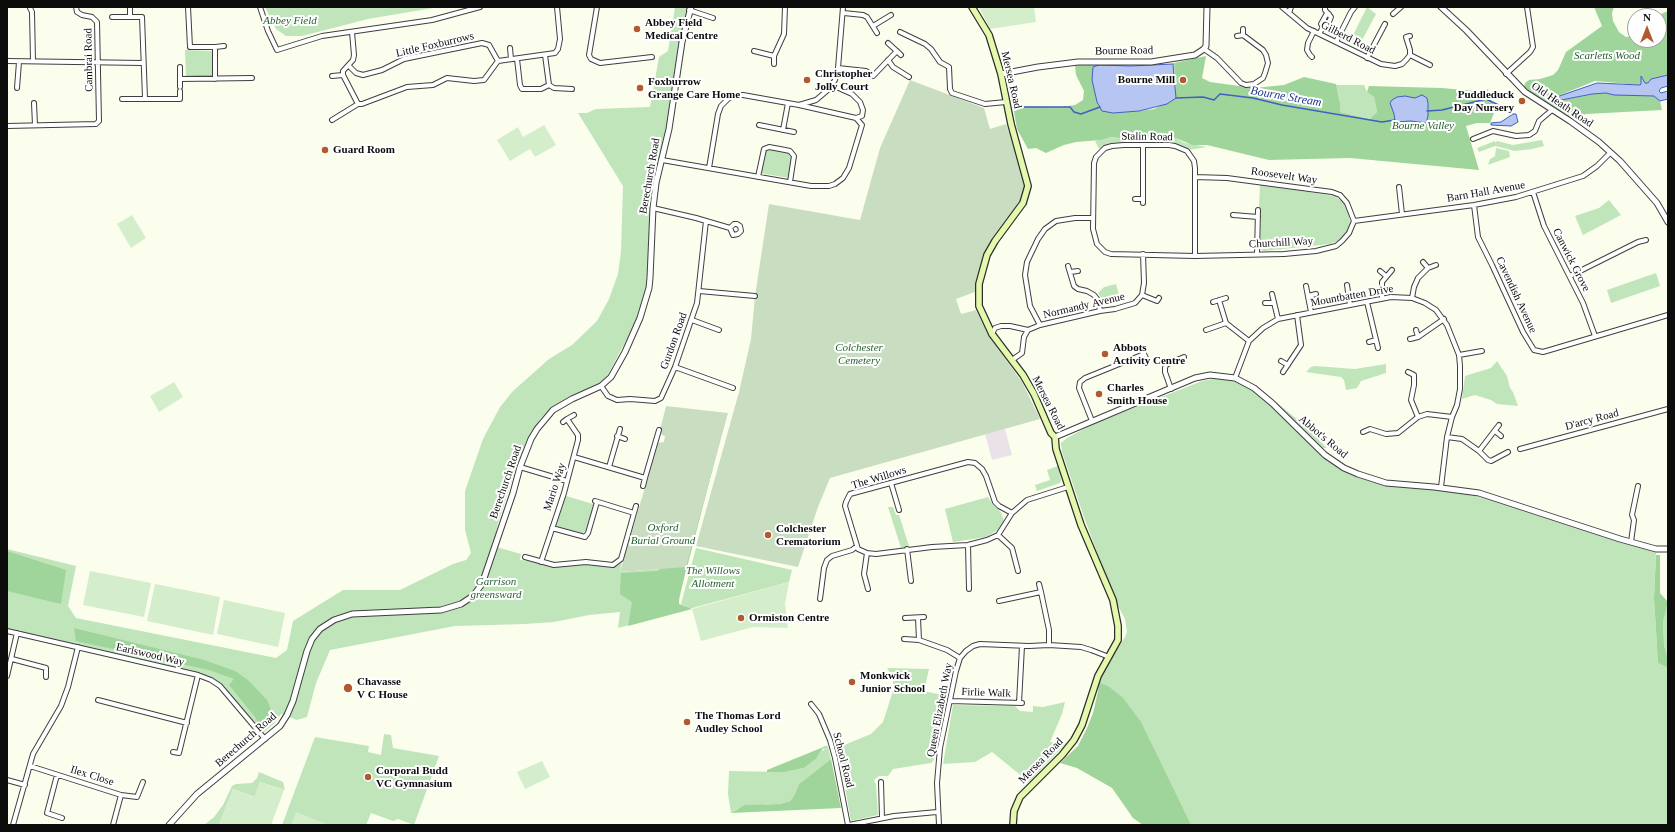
<!DOCTYPE html>
<style>
body{margin:0}
#map{position:relative;width:1675px;height:832px;overflow:hidden;background:#fbfeed;font-family:Georgia,serif}
canvas{display:block}
.frame{position:absolute;inset:0;border:8px solid #0c0c0c;pointer-events:none}
.north{position:absolute;left:1627px;top:8px;width:40px;height:40px;box-sizing:border-box;background:#fff;border:1px solid #9e9e9e;border-radius:50%;rotate:0deg;font-size:11px;font-weight:700;line-height:16px;text-align:center;color:#0c0c0c}
.north::after{content:'';display:block;margin:auto;width:14px;height:18px;background:#b25a2f;clip-path:polygon(50% 0,100% 100%,50% 72%,0 100%)}
</style>
<div id="map">
<canvas width="1675" height="832"></canvas>
<div class="frame"></div>
<div class="north">N</div>
</div>
<script>
const g = document.querySelector('canvas').getContext('2d');
g.lineJoin = 'round';
function paint(path, color) { g.fillStyle = color; g.fill(path, 'evenodd'); }
const toPath = rows => new Path2D(rows.map(r => 'M' + r).join(''));
function strokePath(path, color, width, dash) { g.strokeStyle = color; g.lineWidth = width; g.lineCap = dash ? 'butt' : 'round'; g.setLineDash(dash || []); g.stroke(path); }
function drawText(font, color, halo, rows, align = 'center') {
  g.font = font + ' Georgia,serif'; g.lineWidth = 4; g.setLineDash([]); g.textBaseline = 'middle'; g.strokeStyle = halo; g.fillStyle = color; for (const [text, x, y, turn = 0] of rows) {
    g.save(); g.translate(x, y); g.rotate((+turn || 0) * Math.PI / 180); g.textAlign = isNaN(turn) ? turn : align; if (halo) g.strokeText(text, 0, 0); g.fillText(text, 0, 0); g.restore();
  }
}
paint(toPath([
 [1005,429,1012,455,992,460,985,434]
]), '#ebe1e8');
paint(toPath([
 [265,7,468,7,439,7,368,19,302,36,286,36,276,29],
 [675,7,688,7,678,52,668,120,659,160,649,277,643,303,634,326,607,376,601,382,587,390,572,395,552,407,541,418,534,429,516,468,498,523,493,546,521,554,520,560,533,561,553,567,586,564,615,567,622,563,620,572,686,567,679,601,679,604,687,607,681,604,696,548,792,570,789,582,618,628,620,612,589,615,554,622,525,624,455,626,330,650,316,683,307,717,297,720,281,714,275,723,263,733,222,685,212,678,201,674,7,629,7,549,76,566,68,606,76,618,276,658,287,650,293,621,343,590,400,590,453,564,466,560,471,553,465,530,465,491,483,439,500,407,513,391,549,359,572,345,597,321,609,299,618,274,621,251,623,186,578,113,587,113,596,109,650,107,659,57,668,51],
 [1367,7,1376,14,1361,42,1356,40,1349,43],
 [185,50,212,51,212,77,186,77],
 [1336,85,1364,85,1367,92,1374,97,1377,112,1371,119,1340,112,1340,102],
 [1141,133,1176,138,1185,143,1207,147,1189,150,1180,145,1169,143,1156,143,1156,139,1126,140,1125,142,1110,144,1099,149,1095,141,1111,137,1119,138,1132,137,1132,134],
 [1542,140,1544,146,1532,149,1515,151,1495,146,1479,152,1477,148,1495,141,1495,143,1497,141,1513,145],
 [769,148,791,152,793,159,790,167,789,178,760,173,764,162,765,155,764,153,765,150],
 [1496,148,1509,151,1510,157,1488,165,1490,159,1495,156],
 [1260,184,1335,196,1345,204,1348,210,1350,222,1348,231,1342,239,1330,244,1264,251,1262,250,1260,248,1261,208,1259,208],
 [1609,200,1621,215,1583,235,1575,216,1599,208],
 [1656,273,1660,286,1611,303,1607,290],
 [1116,284,1120,298,1103,305,1102,299,1098,293,1104,287],
 [1497,361,1507,376,1510,388,1513,392,1518,406,1497,404,1491,400,1475,395,1462,399,1465,376,1491,368],
 [1386,364,1386,373,1361,381,1357,388,1352,389,1346,390,1344,380,1341,377,1306,372,1311,367,1315,366,1355,369],
 [1217,378,1229,379,1239,382,1256,392,1309,442,1357,476,1383,484,1465,494,1488,499,1614,540,1656,552,1654,598,1658,663,1668,668,1668,825,1146,825,1114,783,1097,681,1125,637,1127,632,1125,619,1116,602,1085,520,1062,452,1061,443,1067,438,1093,424,1202,381],
 [1276,402,1303,424,1327,448,1321,448,1274,403],
 [1058,466,1061,480,1060,483,1037,491,1035,485,1050,480,1047,470],
 [566,496,593,504,594,508,587,530,580,535,558,528,555,522,562,497],
 [988,497,994,506,1001,512,1004,521,998,530,986,537,953,542,945,509],
 [888,507,893,507,896,515,899,515,909,546,901,548],
 [1668,602,1668,659,1664,645,1663,621,1664,612],
 [887,668,929,669,924,691,946,696,946,698,938,740,934,760,931,763,893,769,888,776,879,776,875,779,874,781,876,784,878,815,851,821,840,759,836,750,837,748,871,734,883,722,893,691,893,679],
 [1065,702,1062,714,1050,742,1066,743,1029,782,992,752,975,762,943,764,953,705,1015,706,1020,711,1033,712,1033,706,1043,707],
 [384,734,391,735,393,748,439,756,414,825,398,819,393,821,371,813,366,825,282,825,315,737,369,746,368,752,381,755],
 [828,747,831,759,799,784,794,796,790,801,780,804,768,804,737,809,731,813,728,794,729,771,785,772,804,768,816,759,822,749,824,751,824,749],
 [259,772,283,782,285,790,260,782,255,797,233,789,219,825,204,825,214,817,223,805,232,786,236,784,252,783,257,778]
]), '#c0e5ba');
paint(toPath([
 [1594,7,1614,7,1612,13,1613,21,1619,32,1626,37,1635,36,1635,40,1659,40,1659,16,1656,16,1668,11,1668,75,1651,79,1648,83,1645,83,1641,76,1641,85,1640,85,1595,81,1548,100,1552,102,1592,94,1606,93,1614,95,1647,95,1654,96,1660,101,1662,110,1586,114,1572,118,1535,95,1524,87,1525,83,1529,80,1540,79,1553,75,1558,70,1566,52,1602,26],
 [1206,56,1202,78,1210,82,1254,88,1284,85,1304,77,1336,84,1340,103,1340,112,1370,119,1377,112,1374,97,1367,92,1369,86,1442,88,1485,92,1488,89,1490,101,1497,106,1490,123,1477,123,1466,126,1479,170,1350,158,1269,160,1207,145,1192,145,1176,138,1141,133,1132,134,1132,137,1119,138,1111,137,1101,140,1076,142,1064,145,1046,153,1036,148,1028,149,1017,129,1013,106,1061,107,1075,105,1083,100,1084,91,1076,75,1075,65,1099,65,1113,113,1139,111,1154,109,1176,98,1174,63],
 [721,437,679,598,679,604,692,609,628,626,632,602,620,594,621,573,658,571,669,560],
 [7,551,66,570,61,604,7,591],
 [1656,555,1660,555,1660,593,1668,602,1663,621,1664,645,1668,659,1668,668,1658,663,1654,598],
 [74,628,204,660,235,671,248,680,267,700,275,720,273,723,260,727,255,717,229,685,234,679,209,670,76,641],
 [1100,683,1108,686,1123,698,1141,722,1191,825,1143,825,1133,818,1112,788,1077,768,1060,763,1078,746,1087,728,1093,713],
 [826,746,828,747,822,749,816,759,804,768,785,772,767,772,767,770],
 [831,759,841,808,731,813,745,805,780,804,790,801,794,796,799,784]
]), '#9fd59a');
paint(toPath([
 [910,80,984,108,990,129,1006,124,1022,169,1025,183,1023,196,986,251,975,292,956,299,961,314,976,310,987,333,1022,382,1040,419,830,478,818,507,798,567,696,546,739,392,751,339,755,296,769,204,860,220,880,148],
 [666,406,728,413,686,567,620,572,658,443,664,442,665,436,662,435,660,430]
]), '#c9dec0');
paint(toPath([
 [979,7,1034,7,1036,22,990,29],
 [544,125,556,145,535,157,530,149,510,161,497,140,518,127,523,137],
 [132,215,146,238,131,248,117,224],
 [174,382,183,397,159,412,150,396],
 [90,571,151,583,144,617,83,605],
 [789,582,785,604,788,628,753,627,701,641,692,609],
 [155,584,220,597,213,635,147,621],
 [224,600,285,613,278,647,217,634],
 [542,761,550,777,525,789,517,772],
 [260,782,284,790,271,825,219,825,233,789,254,797],
 [296,812,329,825,291,825]
]), '#d4edcb');
const water = toPath([
 [1173,64,1176,98,1167,104,1139,111,1113,113,1102,111,1097,102,1092,80,1093,67,1099,65,1131,66,1173,64],
 [1668,75,1668,86,1661,88,1659,91,1661,93,1668,91,1668,99,1660,101,1654,96,1614,95,1606,93,1592,94,1551,102,1548,100,1597,83,1640,85,1641,84,1641,76,1645,83,1648,83,1651,79,1668,75],
 [1422,95,1427,98,1428,103,1428,116,1426,123,1411,121,1395,122,1394,114,1390,103,1392,100,1397,97,1405,96,1415,98,1422,95],
 [1513,114,1516,114,1518,122,1511,126,1491,125,1491,123,1501,122,1513,114]
]);
paint(water, '#b6c5f1');
strokePath(water, '#425fc3', 1);
strokePath(toPath([
 [1176,98,1203,97,1214,100,1220,94,1253,98,1282,105,1382,122,1395,120],
 [1013,107,1070,107,1074,112,1081,114,1100,107],
 [1427,111,1442,110,1486,99,1507,109]
]), '#425fc3', 1.5);
const minor = toPath([
 [130,7,130,17,142,17,145,98],
 [188,7,190,47,215,47,215,79],
 [260,7,268,31,277,50,322,36,432,20,480,7],
 [597,7,589,55,591,59,600,63,652,57],
 [1282,7,1307,28,1381,64,1395,66,1402,64,1406,60,1410,55,1410,50,1406,37,1410,36],
 [30,8,32,12,33,61],
 [689,10,713,18],
 [844,13,863,15,867,17,877,33],
 [1289,13,1291,7],
 [1393,14,1401,7],
 [112,17,130,17],
 [873,26,891,15],
 [1323,27,1321,24,1326,15,1329,14],
 [352,32,354,55,353,60,343,71,343,75,358,104,362,104,407,87,433,85,447,78,474,81,484,80,498,61,555,53,558,49,560,39,557,7],
 [900,32,925,44,931,49,940,62,949,67,950,89,952,93,985,104,1006,102],
 [1319,34,1323,27,1327,27,1331,17,1325,10,1325,7],
 [1243,35,1243,29],
 [1336,42,1351,12,1355,7],
 [888,43,901,55],
 [215,47,224,46],
 [510,48,511,59],
 [1204,49,1217,58,1241,83,1246,85,1254,84,1263,78,1265,73,1268,63,1266,55,1263,50,1243,35,1237,36],
 [754,51,774,56],
 [545,55,549,85,554,88,572,89],
 [1410,55,1430,65],
 [1312,57,1310,55,1307,50,1308,43,1314,31],
 [1367,58,1385,24],
 [517,59,520,85,522,89,541,89,549,85],
 [888,60,893,67,909,77],
 [7,61,143,63],
 [774,64,774,56,784,34,785,7],
 [349,66,356,73,363,75,382,70,404,59,482,43,489,45,498,61],
 [180,67,180,87],
 [838,68,866,71,873,76,897,51],
 [1506,74,1530,52,1533,47,1527,7],
 [332,76,343,75],
 [180,79,252,78],
 [17,88,19,62],
 [122,99,180,99,180,91],
 [34,103,35,125],
 [799,105,856,118],
 [332,120,358,104],
 [759,125,794,132],
 [7,126,96,124,99,121,97,22,92,17,82,15,77,12,76,7],
 [783,130,788,103],
 [1473,139,1493,131,1516,136,1529,135,1535,131,1539,121,1552,110],
 [662,160,811,186,829,186,835,184,843,178,849,168,862,125,856,118,862,116,863,110,860,102,852,94,832,85],
 [709,168,718,114,721,106,729,98,736,95,743,95,799,105,816,100,829,89,835,80,838,68,843,7],
 [758,177,764,149,769,147,780,149,790,151,794,156,790,182],
 [1195,177,1227,178,1332,192,1340,195,1347,203,1354,221,1349,233,1342,241,1336,246,1316,251,1284,254,1195,256,1111,254,1105,252,1097,244,1093,229,1094,163,1096,157,1105,148,1112,146,1124,145,1169,145,1175,146,1187,151,1194,161,1195,168,1195,256],
 [1399,187,1402,214],
 [1533,192,1544,226,1583,303,1595,336],
 [1135,199,1143,199],
 [1143,203,1143,145],
 [1474,205,1478,237,1492,265,1523,332,1534,350,1543,352,1668,315],
 [653,208,696,218,730,228,734,224,737,224,740,226,741,231,738,234,733,235,730,228],
 [1233,215,1258,217],
 [1354,221,1474,205,1516,197,1583,176,1597,166,1610,153],
 [1257,254,1258,210],
 [1423,262,1428,268],
 [1068,266,1074,286,1078,289,1087,291,1094,295,1098,300,1100,311],
 [1380,271,1386,276],
 [1070,272,1078,271],
 [1570,276,1638,242,1646,240],
 [1347,285,1350,305],
 [1306,286,1311,312],
 [699,291,755,296],
 [1272,294,1278,319],
 [1142,295,1157,301,1159,298],
 [1308,296,1316,294],
 [1412,298,1414,287,1418,278,1428,268,1436,265],
 [1382,299,1382,282,1392,270],
 [1219,300,1226,323,1249,341],
 [1213,302,1226,298],
 [1367,302,1378,348],
 [1265,303,1272,303],
 [692,320,719,330],
 [1040,325,1030,306,1025,275,1027,262,1038,239,1045,229,1056,221,1075,218,1093,218],
 [1206,330,1226,323],
 [1416,330,1418,337],
 [992,334,995,328,1001,326,1010,326,1028,330,1040,325,1100,311,1115,309,1135,303,1142,295,1144,283,1143,254],
 [1410,339,1418,337,1444,319],
 [1369,342,1376,340],
 [1459,355,1482,351],
 [1012,360,1022,353,1024,337,1028,330],
 [1281,361,1288,365],
 [675,367,733,388],
 [1283,372,1301,345,1297,315],
 [1408,372,1414,375,1414,385,1411,400,1418,417],
 [1235,378,1249,341,1263,328,1278,319,1391,297,1412,298,1425,303,1436,310,1447,325,1459,355,1460,366,1460,389,1457,405,1452,417,1447,437,1441,487],
 [601,386,608,396,617,400,630,399,655,401,661,398,675,367,697,303,706,221],
 [1171,389,1165,372,1165,368,1166,365,1172,362,1184,357],
 [567,419,574,415],
 [1092,421,1079,388,1080,382,1085,378,1144,354,1146,358],
 [1495,431,1501,436],
 [1363,432,1370,429,1386,434,1398,433,1418,417,1427,414,1452,417],
 [617,436,625,439],
 [1447,437,1462,439,1479,451,1499,425],
 [1520,449,1668,409],
 [1479,451,1488,460,1491,461,1508,452],
 [574,457,645,478,659,430],
 [520,467,567,481],
 [609,467,620,429],
 [891,483,899,510],
 [643,486,645,478],
 [595,501,634,513],
 [1012,513,999,506,995,502,986,476,982,469,975,463,968,462,850,494,846,502,845,506,858,549,867,553,876,554,932,547,968,545,987,540,998,535,1012,513,1027,500,1068,487],
 [552,528,585,537,588,533,597,502],
 [998,535,1012,548,1018,571],
 [1631,542,1634,520,1632,515,1638,486],
 [968,545,969,589],
 [907,549,911,581],
 [867,553,864,574,868,589],
 [525,557,554,565,586,562,613,565,621,559,636,506],
 [541,562,564,493,578,440,578,435,567,419,563,422],
 [1039,584,1041,592],
 [820,599,824,568,827,560,832,556,852,550,857,546],
 [999,601,1041,592,1049,630,1049,645],
 [905,618,924,617],
 [918,618,919,640,947,650,960,658],
 [7,631,198,675,211,680,220,686,265,739],
 [904,639,919,640],
 [12,659,46,668,46,677],
 [7,676,17,633],
 [98,700,187,723],
 [950,701,1022,703],
 [1019,703,1022,646],
 [811,704,819,714,830,740,835,758,848,825],
 [173,752,179,753,198,675],
 [30,766,121,795,137,797,143,782],
 [57,775,47,813,62,818],
 [7,780,25,785],
 [881,782,882,818],
 [13,825,33,754,61,706,68,687,78,647],
 [113,825,121,795],
 [849,825,894,816,937,812],
 [939,825,937,783,940,748,956,671,960,658,966,651,973,646,980,644,1029,646,1049,645,1081,647,1091,650,1109,657]
]);
const tertiary = toPath([
 [1441,7,1466,30,1525,92,1570,121,1599,142,1620,161,1657,203,1668,222],
 [1001,74,1038,67,1078,62,1151,62,1195,55,1204,49,1206,46,1207,7],
 [1055,437,1195,378,1210,375,1235,378,1254,388,1272,403,1325,455,1344,468,1358,474,1386,483,1434,487,1479,493,1620,539,1656,549,1668,549],
 [169,825,197,794,280,726,287,715,293,701,307,651,312,639,320,629,334,620,352,614,441,610,461,604,473,596,482,584,513,493,520,467,531,439,537,429,553,410,572,399,601,386,611,377,625,352,640,318,649,288,650,278,653,208,656,183,669,129,682,42,691,7]
]);
const secondary = toPath([
 [972,7,989,35,1001,74,1011,124,1028,186,1023,203,995,241,987,255,979,284,979,306,992,334,1023,375,1034,394,1051,433,1055,437,1056,449,1081,525,1113,600,1118,626,1118,640,1098,676,1082,725,1074,740,1062,755,1020,797,1014,811,1013,825]
]);
strokePath(minor, '#3f3f3f', 6);
strokePath(tertiary, '#3f3f3f', 7);
strokePath(secondary, '#2e2e2e', 8);
strokePath(minor, '#fff', 4);
strokePath(tertiary, '#fff', 5);
strokePath(secondary, '#e5f9ad', 5.5);
for (const [x, y, r, color] of [
 [637,29,4,"#b25a2f"],
 [807,80,4,"#b25a2f"],
 [1183,80,4,"#b25a2f"],
 [640,88,4,"#b25a2f"],
 [1522,101,4,"#b25a2f"],
 [325,150,4,"#b25a2f"],
 [1105,354,4,"#b25a2f"],
 [1099,394,4,"#b25a2f"],
 [768,535,4,"#b25a2f"],
 [741,618,4,"#b25a2f"],
 [852,682,4,"#b25a2f"],
 [348,688,5,"#b25a2f"],
 [687,722,4,"#b25a2f"],
 [368,777,4,"#b25a2f"]
]) { const dot = new Path2D(); dot.arc(x, y, r, 0, 2 * Math.PI); g.fillStyle = color; g.fill(dot); strokePath(dot, '#fff', 1.5); }
drawText('italic 11px', '#225f2c', '#fff', [
 ["Abbey Field",290,21],
 ["Scarletts Wood",1607,56],
 ["Bourne Valley",1423,126],
 ["Colchester",859,348],
 ["Cemetery",859,361],
 ["Oxford",663,528],
 ["Burial Ground",663,541],
 ["The Willows",713,571],
 ["Allotment",713,584],
 ["Garrison",496,582],
 ["greensward",496,595]
]);
drawText('bold 11px', '#0c0c0c', '#fff', [
 ["Abbey Field",645,23],
 ["Medical Centre",645,36],
 ["Christopher",815,74],
 ["Jolly Court",815,87],
 ["Bourne Mill",1175,80,"right"],
 ["Foxburrow",648,82],
 ["Grange Care Home",648,95],
 ["Puddleduck",1514,95,"right"],
 ["Day Nursery",1514,108,"right"],
 ["Guard Room",333,150],
 ["Abbots",1113,348],
 ["Activity Centre",1113,361],
 ["Charles",1107,388],
 ["Smith House",1107,401],
 ["Colchester",776,529],
 ["Crematorium",776,542],
 ["Ormiston Centre",749,618],
 ["Monkwick",860,676],
 ["Junior School",860,689],
 ["Chavasse",357,682],
 ["V C House",357,695],
 ["The Thomas Lord",695,716],
 ["Audley School",695,729],
 ["Corporal Budd",376,771],
 ["VC Gymnasium",376,784]
], 'left');
drawText('11px', '#0c0c0c', '#fff', [
 ["Gilberd Road",1348,38,27],
 ["Little Foxburrows",435,45,-13],
 ["Bourne Road",1124,51,-1],
 ["Cambrai Road",89,60,-91],
 ["Mersea Road",1011,80,77],
 ["Old Heath Road",1562,105,34],
 ["Stalin Road",1147,137,1],
 ["Berechurch Road",650,176,-80],
 ["Roosevelt Way",1284,176,8],
 ["Barn Hall Avenue",1486,192,-10],
 ["Churchill Way",1281,243,-3],
 ["Canwick Grove",1571,260,63],
 ["Cavendish Avenue",1516,295,65],
 ["Mountbatten Drive",1352,296,-10],
 ["Normandy Avenue",1084,306,-13],
 ["Gurdon Road",674,341,-70],
 ["Mersea Road",1048,403,63],
 ["D'arcy Road",1592,420,-15],
 ["Abbot's Road",1323,437,40],
 ["The Willows",879,478,-17],
 ["Berechurch Road",506,482,-71],
 ["Mario Way",555,487,-72],
 ["Earlswood Way",150,655,13],
 ["Firlie Walk",986,693,2],
 ["Queen Elizabeth Way",940,710,-79],
 ["Berechurch Road",246,740,-41],
 ["School Road",843,760,76],
 ["Mersea Road",1041,761,-46],
 ["Ilex Close",92,776,17]
]);
drawText('italic 12px', '#1f3694', '#fff', [
 ["Bourne Stream",1286,97,10]
]);
</script>
